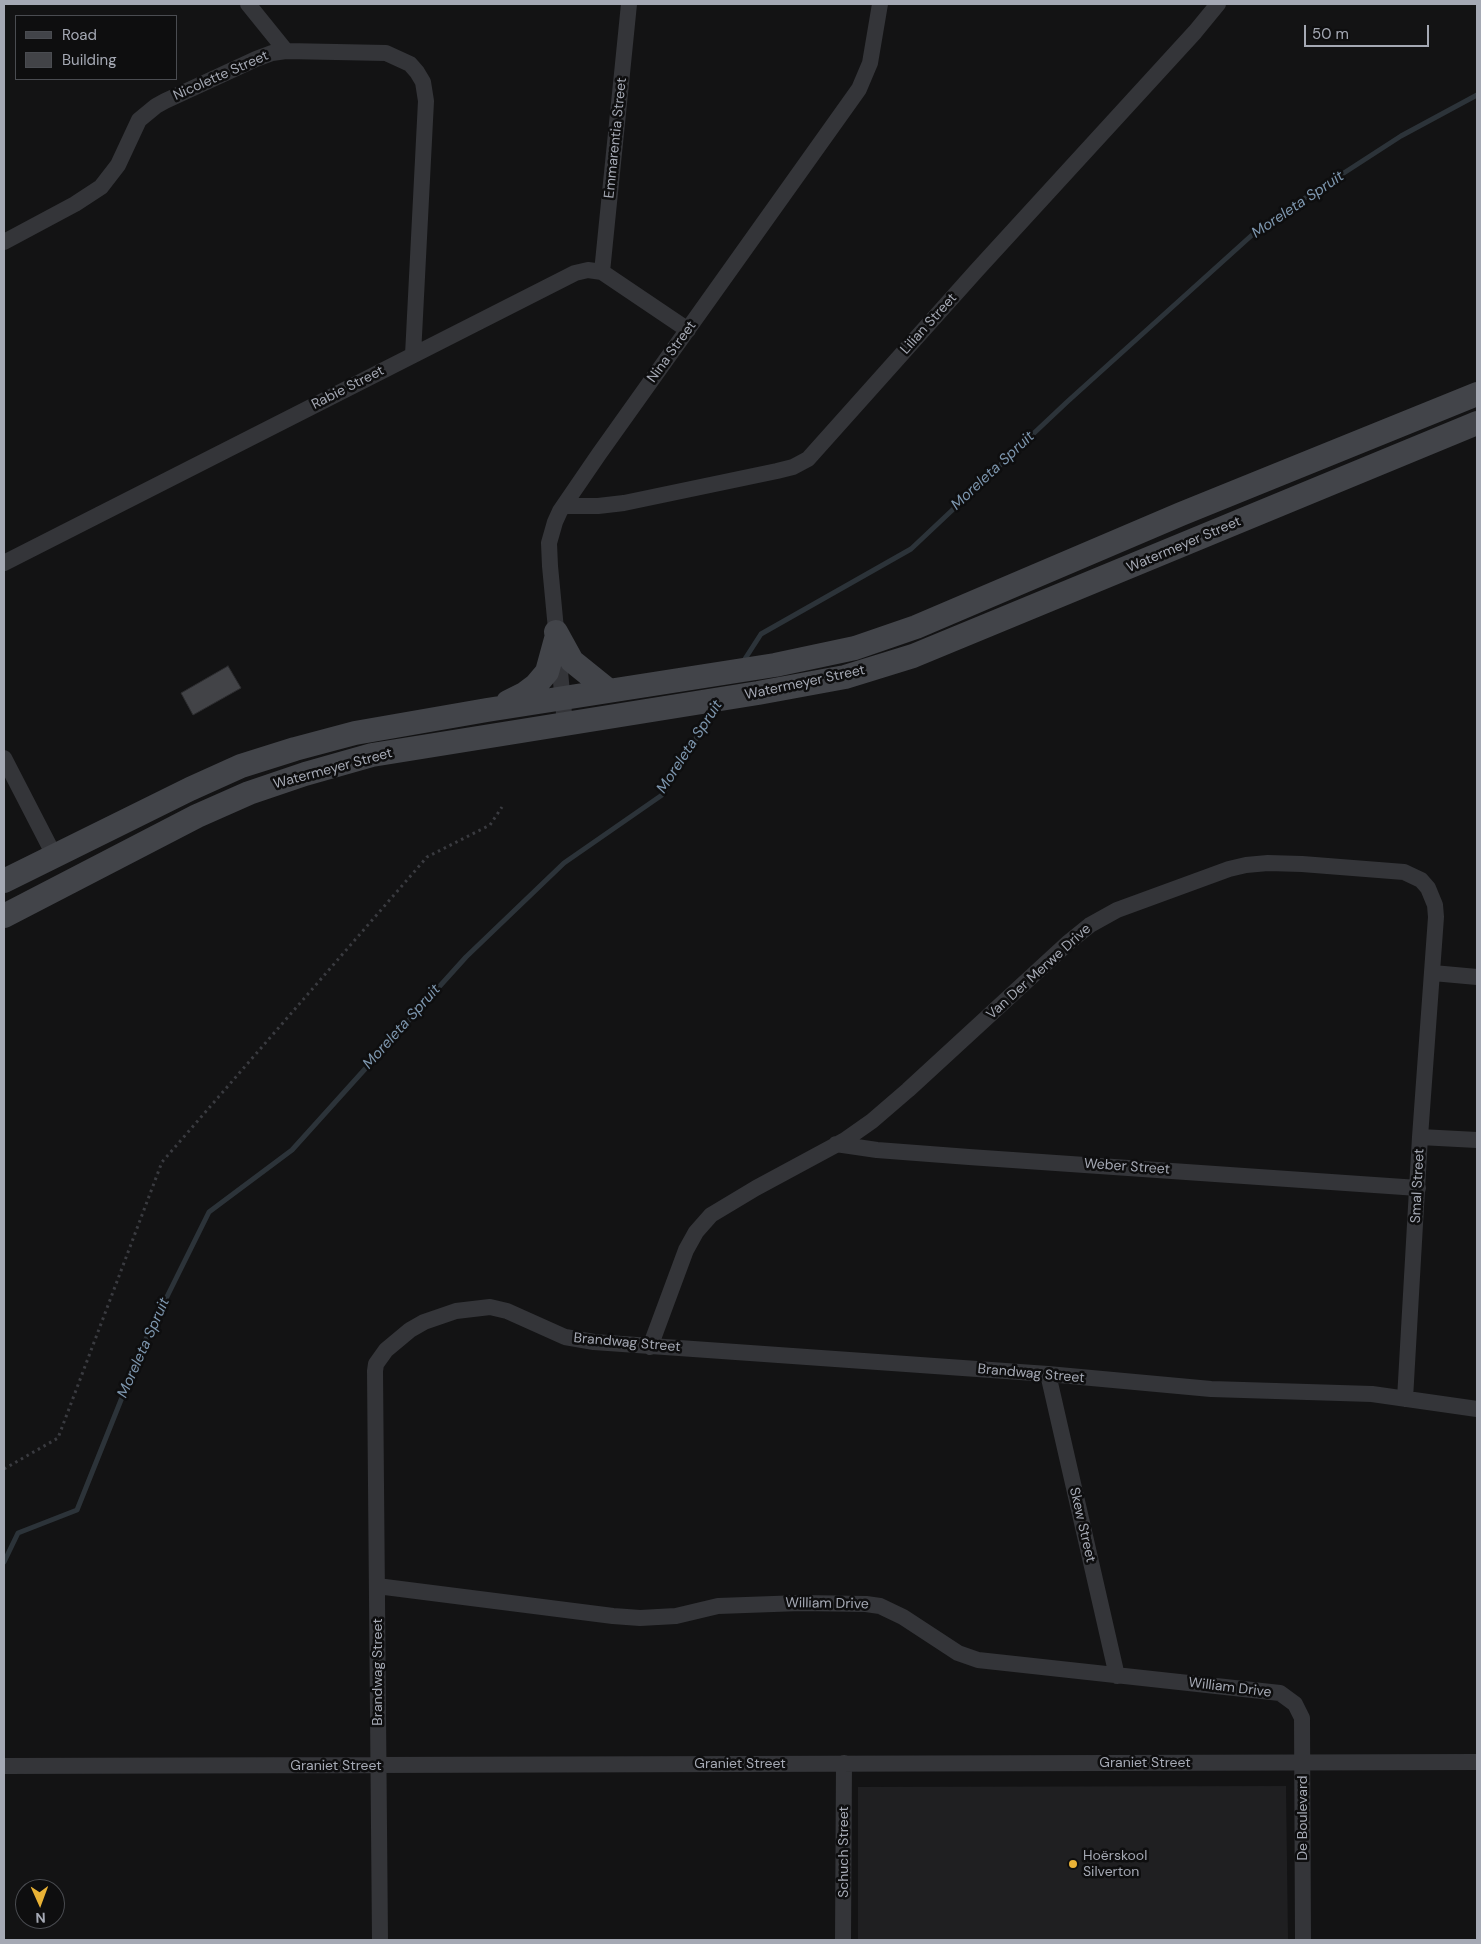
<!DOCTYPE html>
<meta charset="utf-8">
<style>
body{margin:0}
#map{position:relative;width:1481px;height:1944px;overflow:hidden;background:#131314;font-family:"DM Sans",sans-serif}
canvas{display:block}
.frame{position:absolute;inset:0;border:5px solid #a5a9b4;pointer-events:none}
.legend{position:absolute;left:15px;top:15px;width:162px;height:65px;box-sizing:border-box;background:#0e0e0f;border:1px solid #4a4c51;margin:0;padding:6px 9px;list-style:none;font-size:15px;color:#a5a9b4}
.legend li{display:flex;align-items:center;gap:10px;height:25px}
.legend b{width:25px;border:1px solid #4a4c51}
.north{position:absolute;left:15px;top:1879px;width:50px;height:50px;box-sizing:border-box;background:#0e0e0f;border:1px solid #4a4c51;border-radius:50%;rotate:178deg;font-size:14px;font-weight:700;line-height:20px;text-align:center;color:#a5a9b4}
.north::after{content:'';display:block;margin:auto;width:18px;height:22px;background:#e9b236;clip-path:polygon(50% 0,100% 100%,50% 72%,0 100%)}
.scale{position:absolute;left:1304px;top:25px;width:125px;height:22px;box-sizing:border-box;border:2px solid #a5a9b4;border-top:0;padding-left:6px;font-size:15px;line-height:18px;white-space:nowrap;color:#a5a9b4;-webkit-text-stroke:4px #0e0e0f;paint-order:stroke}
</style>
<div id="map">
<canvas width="1481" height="1944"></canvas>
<div class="frame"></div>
<ul class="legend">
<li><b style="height:6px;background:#424449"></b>Road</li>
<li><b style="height:14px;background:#424347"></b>Building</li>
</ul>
<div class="north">N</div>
<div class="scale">50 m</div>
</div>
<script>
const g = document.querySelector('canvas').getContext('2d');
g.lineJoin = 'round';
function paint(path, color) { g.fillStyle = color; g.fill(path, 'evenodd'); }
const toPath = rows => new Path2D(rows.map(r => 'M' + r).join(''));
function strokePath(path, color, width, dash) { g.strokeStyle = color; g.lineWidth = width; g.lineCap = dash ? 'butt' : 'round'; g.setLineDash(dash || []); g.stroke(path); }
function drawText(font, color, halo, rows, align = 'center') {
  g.font = font + ' "DM Sans",sans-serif'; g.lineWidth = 5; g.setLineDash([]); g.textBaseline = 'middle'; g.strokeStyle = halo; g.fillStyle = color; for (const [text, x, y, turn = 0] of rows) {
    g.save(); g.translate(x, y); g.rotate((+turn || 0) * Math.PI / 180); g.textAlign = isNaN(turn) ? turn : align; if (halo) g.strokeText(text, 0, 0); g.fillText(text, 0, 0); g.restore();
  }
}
paint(toPath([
 [1286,1786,1288,1940,858,1940,858,1787]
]), '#1f1f21');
strokePath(toPath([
 [743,662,761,634,911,549,1067,402,1262,226,1401,136,1477,95],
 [4,1562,18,1533,77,1510,143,1345,209,1212,292,1150,466,957,564,863,662,795,715,707]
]), '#2c3339', 5);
const building = toPath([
 [228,666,241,688,193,715,181,693,228,666]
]);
paint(building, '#424347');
strokePath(building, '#2d2d30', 1);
strokePath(toPath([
 [4,1469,58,1438,162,1162,427,857,490,825,502,807]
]), '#3a3b40', 3, [2.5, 4]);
strokePath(toPath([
 [248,4,286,51],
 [4,242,75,204,101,187,118,165,139,120,156,106,165,101,256,59,272,53,286,51,386,53,410,64,417,72,423,82,426,101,413,355],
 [602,272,629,4],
 [564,506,598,506,624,503,777,471,793,467,808,459,977,270,1195,32,1218,4],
 [4,563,575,273,588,270,602,272,688,330],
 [565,724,550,566,549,543,555,522,560,511,599,454,859,89,870,63,880,4],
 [4,758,54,855],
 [1433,973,1477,977],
 [1420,1137,1477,1140],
 [836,1144,877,1150,969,1157,1418,1188],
 [650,1347,686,1250,696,1232,711,1215,756,1188,845,1140,872,1121,908,1090,1069,942,1090,925,1117,910,1229,869,1246,865,1268,863,1302,864,1404,872,1421,880,1428,888,1435,905,1436,917,1420,1137,1405,1399],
 [1048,1374,1117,1676],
 [377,1586,613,1616,640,1618,676,1616,718,1606,801,1603,866,1604,880,1606,903,1617,958,1653,978,1660,1280,1693,1295,1704,1302,1718,1303,1940],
 [4,1766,1477,1762],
 [380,1940,375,1371,376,1364,386,1350,410,1330,424,1322,456,1311,490,1307,507,1311,565,1337,594,1342,1048,1374,1211,1389,1372,1394,1477,1409],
 [843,1940,844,1763]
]), '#343539', 16);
strokePath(toPath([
 [556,632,572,661,608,690],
 [508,702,524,694,536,685,547,672,556,639],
 [4,881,190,789,241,766,295,749,355,733,487,710,775,665,855,648,916,627,1181,514,1477,394],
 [4,916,197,816,249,793,305,774,372,755,758,693,845,677,913,656,1477,423]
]), '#424449', 24);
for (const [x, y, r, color] of [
 [1073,1864,5,"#e9b236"]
]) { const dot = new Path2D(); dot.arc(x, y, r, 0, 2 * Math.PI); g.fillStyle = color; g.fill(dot); strokePath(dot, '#0e0e0f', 2); }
drawText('14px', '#a5a9b4', '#0e0e0f', [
 ["Nicolette Street",221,76,-24],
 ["Emmarentia Street",616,138,-84],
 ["Lilian Street",929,324,-48],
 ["Nina Street",672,352,-54],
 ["Rabie Street",348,388,-27],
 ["Watermeyer Street",1184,545,-23],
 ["Watermeyer Street",805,683,-12],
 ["Watermeyer Street",333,769,-15],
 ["Van Der Merwe Drive",1039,972,-42],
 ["Weber Street",1127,1167,4],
 ["Smal Street",1418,1186,-87],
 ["Brandwag Street",627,1343,5],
 ["Brandwag Street",1031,1374,5],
 ["Skew Street",1082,1525,77],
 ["William Drive",827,1604,1],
 ["Brandwag Street",378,1672,-90],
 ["William Drive",1230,1688,7],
 ["Graniet Street",1145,1763],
 ["Graniet Street",740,1764],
 ["Graniet Street",336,1766],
 ["De Boulevard",1303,1818,-90],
 ["Schuch Street",844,1852,-90]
]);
drawText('14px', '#a5a9b4', '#0e0e0f', [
 ["Hoërskool",1083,1856],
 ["Silverton",1083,1872]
], 'left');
drawText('italic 15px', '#7d96ae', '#0e0e0f', [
 ["Moreleta Spruit",1298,205,-34],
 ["Moreleta Spruit",993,471,-43],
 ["Moreleta Spruit",690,747,-57],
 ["Moreleta Spruit",402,1027,-48],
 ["Moreleta Spruit",144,1348,-66]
]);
</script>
